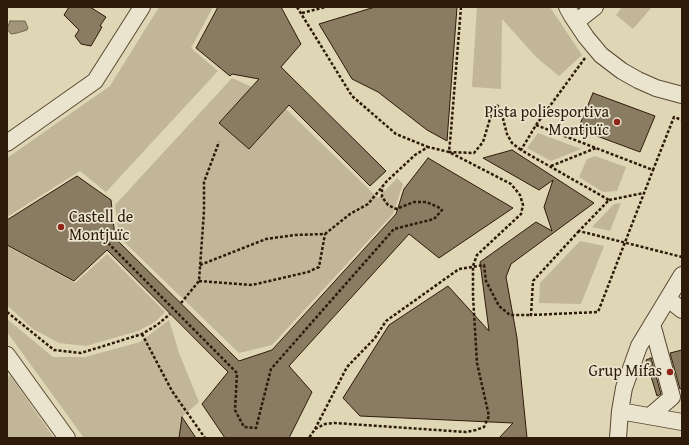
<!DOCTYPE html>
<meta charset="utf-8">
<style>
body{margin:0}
#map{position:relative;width:689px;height:445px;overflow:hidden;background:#dfd6b5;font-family:"Gentium Book Plus",serif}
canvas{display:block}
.frame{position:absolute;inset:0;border:8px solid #2d1a08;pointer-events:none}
</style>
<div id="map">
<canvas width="689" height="445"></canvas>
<div class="frame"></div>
</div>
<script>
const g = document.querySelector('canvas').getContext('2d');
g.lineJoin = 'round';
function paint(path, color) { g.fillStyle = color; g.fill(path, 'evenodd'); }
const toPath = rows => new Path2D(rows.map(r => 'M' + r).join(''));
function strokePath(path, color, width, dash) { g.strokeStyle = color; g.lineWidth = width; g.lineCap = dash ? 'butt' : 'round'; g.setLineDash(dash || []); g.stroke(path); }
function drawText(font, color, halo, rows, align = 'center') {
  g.font = font + ' "Gentium Book Plus",serif'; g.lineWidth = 3.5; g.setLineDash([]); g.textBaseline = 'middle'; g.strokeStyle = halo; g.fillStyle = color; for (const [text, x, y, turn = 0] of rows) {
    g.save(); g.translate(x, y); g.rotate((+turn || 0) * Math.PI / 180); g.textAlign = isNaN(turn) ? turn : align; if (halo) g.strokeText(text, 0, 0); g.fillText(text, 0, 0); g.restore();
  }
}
paint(toPath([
 [159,7,213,7,191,48,218,71,106,192,80,171,7,217,7,158,110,86],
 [477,7,550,7,582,55,559,76,536,57,502,19,501,89,472,87],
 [622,7,652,7,633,29,616,15],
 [232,78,252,87,220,123,249,149,286,109,378,198,397,178,403,184,393,214,272,345,239,353,119,237,115,205],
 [538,133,581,149,551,161,527,148],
 [595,156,626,167,617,191,603,192,579,177,587,159],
 [621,203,610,231,592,227,614,204],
 [580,241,604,246,581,304,539,303,540,283],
 [7,246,75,283,107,254,165,312,155,322,138,331,86,346,59,343,33,329,7,305],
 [7,319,53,357,85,357,140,342,169,320,179,353,199,402,182,417,179,438,84,438,7,332],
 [10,375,54,438,7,438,7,380]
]), '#c1b698');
const water = toPath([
 [10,21,25,21,28,28,27,30,17,33,11,34,7,29,10,21]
]);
paint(water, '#a2967a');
strokePath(water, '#73644c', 1);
const building = toPath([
 [69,7,90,7,106,17,100,26,102,27,91,46,81,44,75,36,79,30,64,15,69,7],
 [218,7,281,7,301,44,281,67,386,171,370,186,289,105,249,149,219,123,259,79,232,74,230,76,196,48,218,7],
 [375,7,457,7,447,141,427,130,378,92,352,79,319,24,375,7],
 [593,93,655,116,640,152,578,129,593,93],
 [512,150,594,203,511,264,506,277,517,338,527,438,499,438,513,423,360,416,343,398,389,325,448,286,489,331,480,262,536,222,552,231,544,207,553,180,539,190,483,158,512,150],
 [428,158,513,208,439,258,409,234,289,366,312,392,289,438,225,438,202,404,228,372,107,250,74,281,7,245,7,220,77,176,111,200,115,238,239,361,272,350,396,214,404,189,428,158],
 [682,350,682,388,680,389,670,353,682,350],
 [651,358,661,394,657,396,646,360,651,358],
 [182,417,196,438,179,438,182,417]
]);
paint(building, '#8a7c62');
strokePath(building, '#2d1a08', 1);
const minor = toPath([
 [567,7,572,16,586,37,601,55,622,71,638,80,656,88,682,95],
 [576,22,595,7],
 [7,143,95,81,142,7],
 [668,299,682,310],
 [7,355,67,438],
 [620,411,682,422],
 [650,416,672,397,652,324],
 [618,438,620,411,624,388,639,346,682,275]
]);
strokePath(minor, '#5a4933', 18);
strokePath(toPath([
 [297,7,352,96,396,134,428,147],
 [461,7,451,131,449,152,474,153,483,142,492,112,493,107,496,105,499,107,501,111,507,134,512,143,521,150],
 [302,13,325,7],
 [585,58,536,125,521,150,609,200,579,231,682,257],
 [536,125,653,170,674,117,682,120],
 [551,166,596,148],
 [609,200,644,193],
 [579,231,533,281,531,315,598,312,653,170],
 [108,243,237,373,235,410,244,427,256,428,271,369,394,229,434,219,442,210,438,207,426,202,414,202,396,209,388,205,382,197,382,187],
 [200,265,266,239,295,235,325,234,350,214,368,204,387,181,415,155,428,147,449,152,511,184,520,195,523,205,521,214,477,255,473,266,473,296,477,363,489,416,484,427,476,430,466,432,335,423,325,424,315,429,309,438],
 [199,281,252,285,308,272,319,267,325,234],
 [181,303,199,281,204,211,204,182,219,142],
 [7,312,54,350,81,353,142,334,157,325,170,314],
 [142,334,172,391,205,438],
 [315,429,347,367,375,338,386,321,459,269,484,265,486,281,499,306,510,315,531,315]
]), '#2d1a08', 2.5, [3, 2]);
strokePath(minor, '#eae4cf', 16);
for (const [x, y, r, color] of [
 [617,122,4,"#8f2418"],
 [61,227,4,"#8f2418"],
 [670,372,4,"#8f2418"]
]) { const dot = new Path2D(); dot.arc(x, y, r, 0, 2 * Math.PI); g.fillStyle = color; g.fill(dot); strokePath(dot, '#eae4cf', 1.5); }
drawText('16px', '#2d1a08', '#eae4cf', [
 ["Pista poliesportiva",609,113],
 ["Montjuïc",609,131],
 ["Castell de",69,218,"left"],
 ["Montjuïc",69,236,"left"],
 ["Grup Mifas",662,372]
], 'right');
</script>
